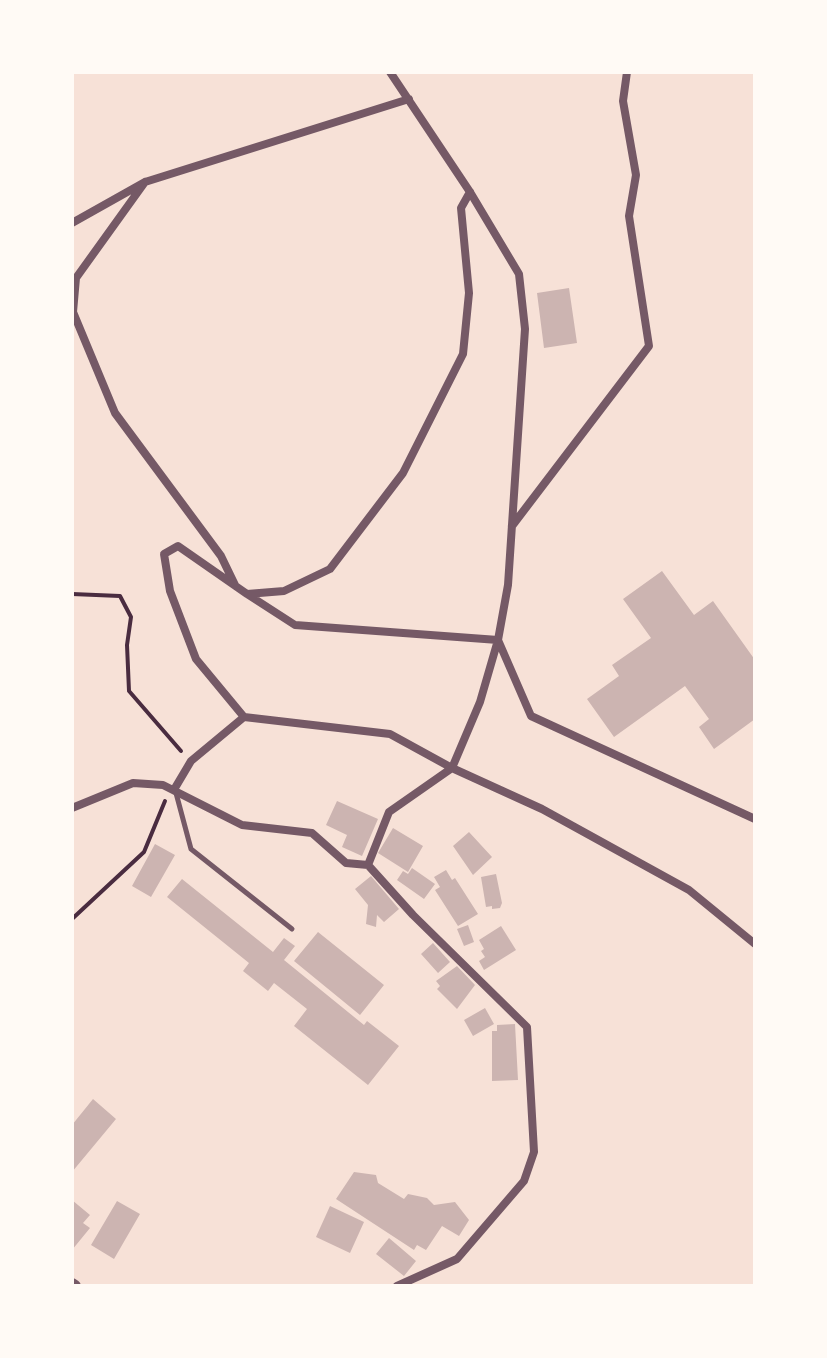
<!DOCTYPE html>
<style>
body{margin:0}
#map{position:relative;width:827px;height:1358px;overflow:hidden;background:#f7e1d7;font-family:Quicksand,sans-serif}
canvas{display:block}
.frame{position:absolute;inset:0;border:74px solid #fffaf5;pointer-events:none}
</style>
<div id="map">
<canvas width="827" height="1358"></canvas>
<div class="frame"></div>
</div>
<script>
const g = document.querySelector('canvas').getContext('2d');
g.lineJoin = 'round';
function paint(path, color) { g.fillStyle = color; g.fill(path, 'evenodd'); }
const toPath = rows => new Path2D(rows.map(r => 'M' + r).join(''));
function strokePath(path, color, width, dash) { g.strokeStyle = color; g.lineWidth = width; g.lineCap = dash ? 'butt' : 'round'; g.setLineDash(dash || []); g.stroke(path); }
paint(toPath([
 [569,288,577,343,544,348,537,293],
 [662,571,694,615,713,601,755,660,755,719,714,749,699,727,709,719,685,686,614,737,587,699,619,676,612,665,651,638,623,599],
 [337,801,378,819,362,856,342,847,347,835,326,825],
 [393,828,423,846,408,872,378,853],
 [469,832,492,857,473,875,453,846],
 [155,844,175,855,151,897,132,886],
 [412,868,435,884,424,899,397,880,403,871,408,874],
 [446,870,452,880,455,878,478,914,458,926,435,890,440,887,434,877],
 [496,874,502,903,500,908,492,909,492,906,486,907,481,877],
 [371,876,399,909,384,922,377,915,376,927,366,924,368,905,355,889],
 [182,879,273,952,284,938,295,946,284,960,364,1025,367,1021,399,1046,368,1085,294,1026,307,1009,274,983,268,991,243,971,249,963,167,897],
 [468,925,474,942,464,946,457,929],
 [501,926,516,950,484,970,479,961,485,957,481,951,484,949,479,940],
 [318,932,384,985,360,1015,294,961],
 [433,943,450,962,438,973,421,954],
 [457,966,475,985,457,1009,437,989,440,986,436,981],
 [485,1008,494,1024,473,1036,464,1020],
 [515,1024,518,1080,492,1081,492,1031,497,1031,497,1025],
 [93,1099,116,1119,72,1172,72,1125],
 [354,1172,376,1175,378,1183,404,1199,408,1194,427,1198,434,1205,455,1202,469,1220,459,1236,442,1226,426,1250,417,1245,414,1250,336,1199],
 [72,1200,90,1215,83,1223,90,1228,72,1250],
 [117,1201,140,1214,114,1259,91,1245],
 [330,1206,364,1222,350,1253,316,1237],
 [389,1238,416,1261,404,1276,376,1254]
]), '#ccb4b1');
strokePath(toPath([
 [72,594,120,596,131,617,127,645,129,691,181,751],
 [72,919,144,852,165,801]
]), '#4a2c40', 4);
strokePath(toPath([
 [176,793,191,849,292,929]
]), '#755966', 5);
strokePath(toPath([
 [390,72,470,192,519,274,525,329,508,585,498,640,531,716,755,819],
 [145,182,76,278,73,312,115,413,221,556,235,585],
 [470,192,461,208,469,293,463,354,403,473,330,569,284,591,247,594,178,546,164,554,170,591,196,659,244,717,390,734,452,768,542,809,689,890,755,944],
 [72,223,145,182,409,99],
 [512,526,649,346,629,216,636,175,623,101,627,72],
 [247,594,295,625,498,640,480,702,452,768,389,812,368,865],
 [175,788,191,761,244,717],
 [72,808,133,783,163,785,242,825,312,833,346,863,368,865,413,915,527,1027,534,1152,524,1181,457,1259,397,1286]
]), '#755966', 8);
strokePath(toPath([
 [72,1284,75,1286]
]), '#755966', 12);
</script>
